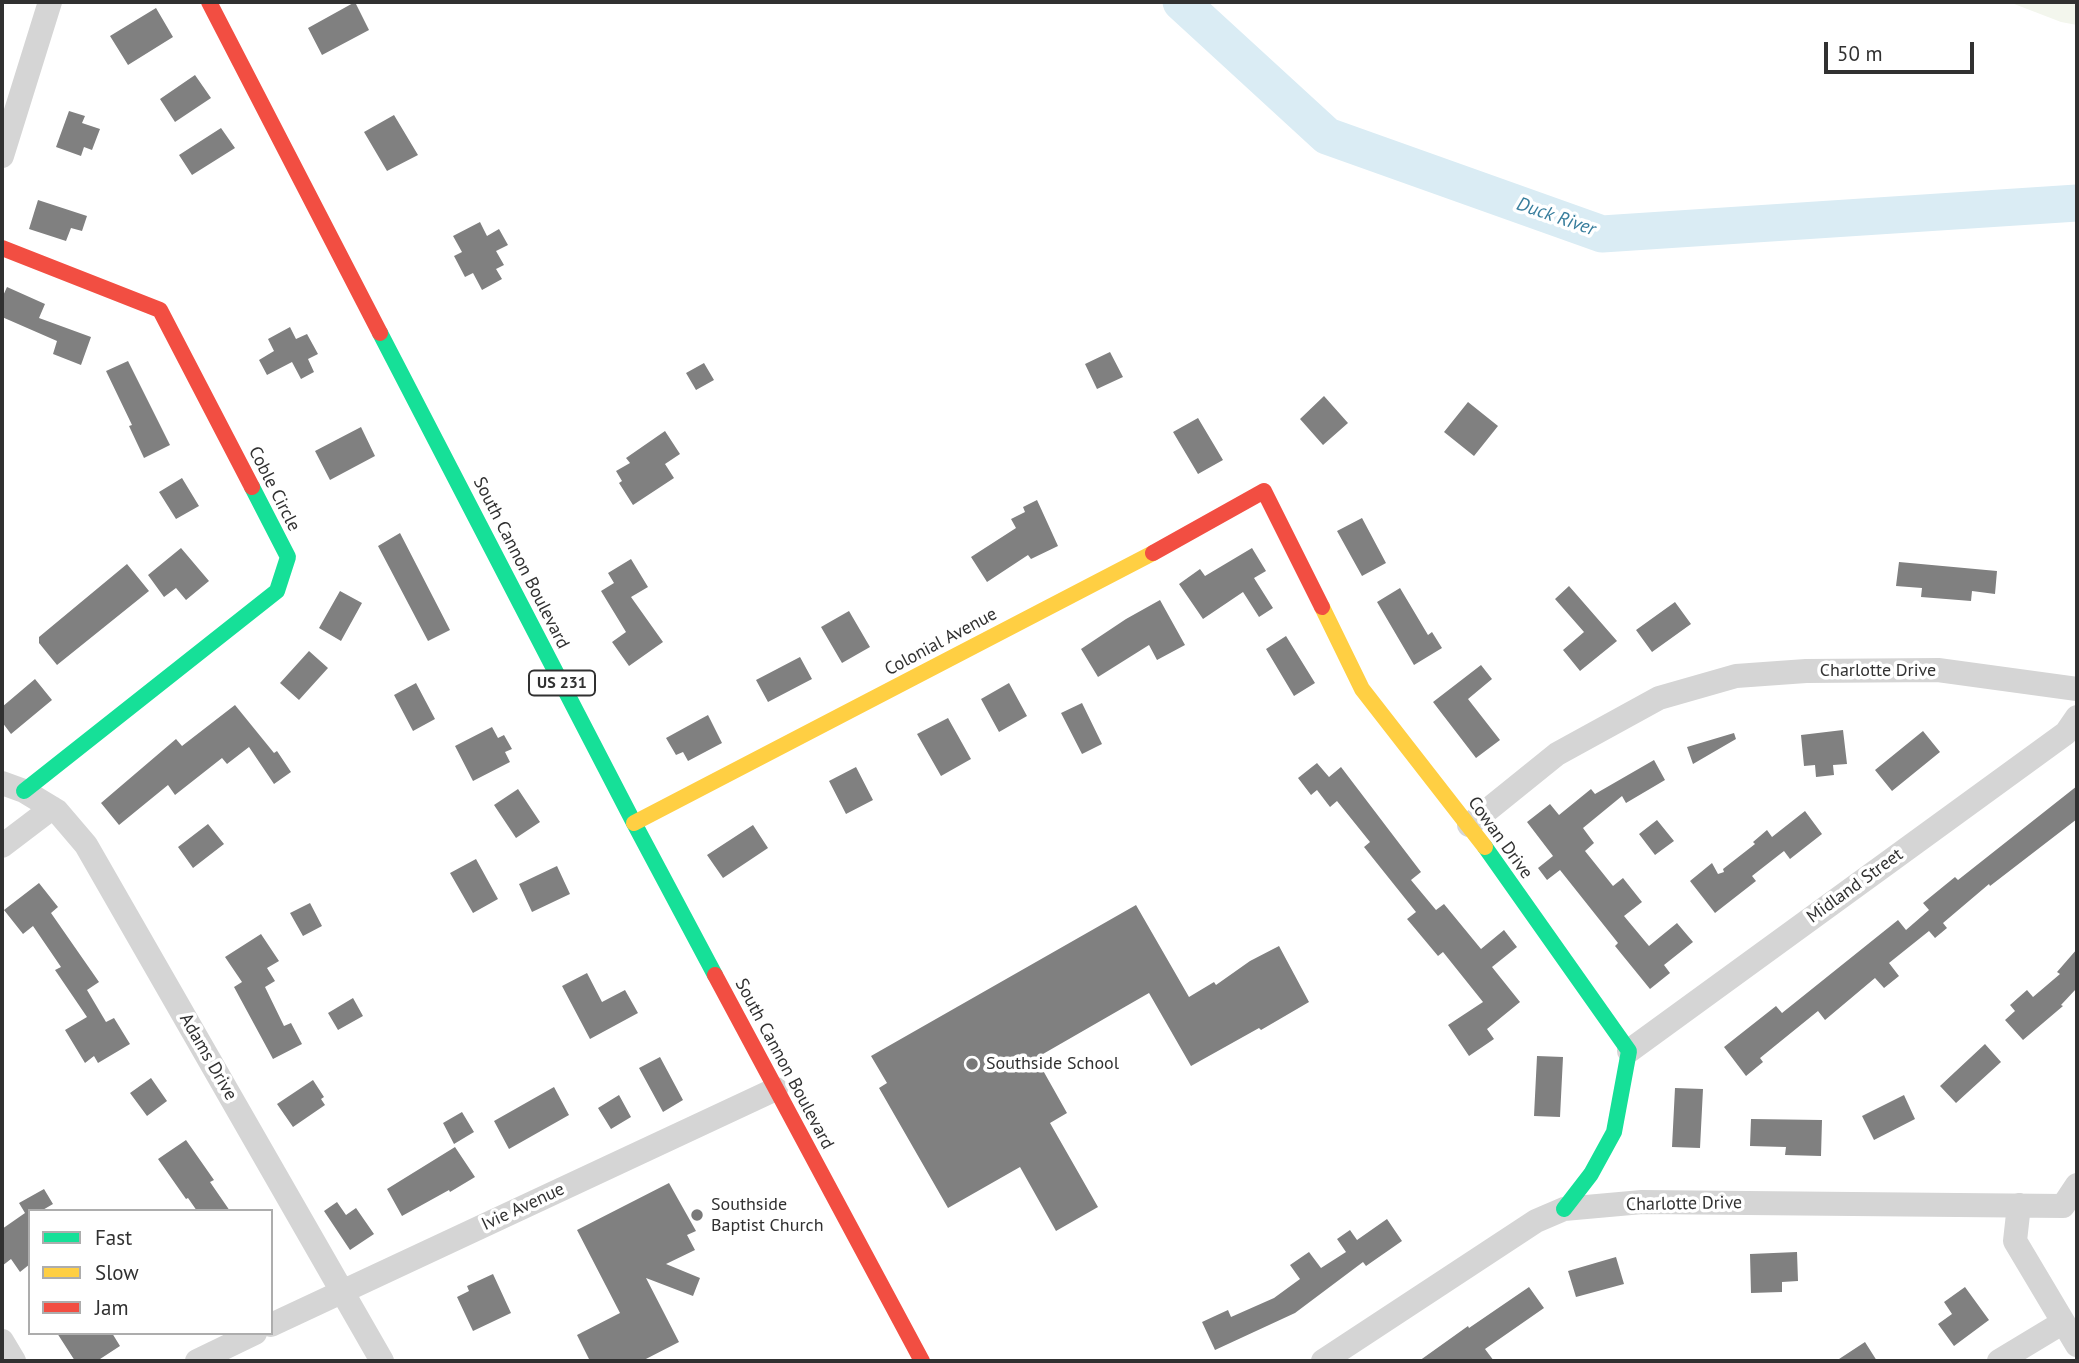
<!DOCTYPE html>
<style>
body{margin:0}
#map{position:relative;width:2079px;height:1363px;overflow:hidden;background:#fff;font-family:"PT Sans",sans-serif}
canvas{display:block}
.frame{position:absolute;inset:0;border:4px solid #313131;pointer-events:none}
.legend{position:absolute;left:28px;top:1209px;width:245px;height:126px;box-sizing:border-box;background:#fff;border:2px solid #adadad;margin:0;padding:9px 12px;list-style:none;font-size:21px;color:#313131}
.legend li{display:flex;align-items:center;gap:14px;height:35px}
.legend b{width:35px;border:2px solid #adadad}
.scale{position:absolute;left:1824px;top:42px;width:150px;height:32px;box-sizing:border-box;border:4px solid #313131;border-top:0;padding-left:9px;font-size:21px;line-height:24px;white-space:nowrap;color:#313131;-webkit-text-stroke:5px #fff;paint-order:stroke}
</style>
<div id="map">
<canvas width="2079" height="1363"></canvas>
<div class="frame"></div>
<ul class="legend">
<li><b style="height:9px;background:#16e098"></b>Fast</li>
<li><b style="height:9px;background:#ffcf43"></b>Slow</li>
<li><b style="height:9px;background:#f24e42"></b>Jam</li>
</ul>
<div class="scale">50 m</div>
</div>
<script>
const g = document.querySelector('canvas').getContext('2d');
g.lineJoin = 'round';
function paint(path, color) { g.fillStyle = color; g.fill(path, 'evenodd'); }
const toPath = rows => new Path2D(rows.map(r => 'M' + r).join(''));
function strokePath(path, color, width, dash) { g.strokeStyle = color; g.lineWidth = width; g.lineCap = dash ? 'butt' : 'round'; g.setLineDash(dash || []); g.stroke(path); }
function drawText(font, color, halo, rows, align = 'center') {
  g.font = font + ' "PT Sans",sans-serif'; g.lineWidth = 7; g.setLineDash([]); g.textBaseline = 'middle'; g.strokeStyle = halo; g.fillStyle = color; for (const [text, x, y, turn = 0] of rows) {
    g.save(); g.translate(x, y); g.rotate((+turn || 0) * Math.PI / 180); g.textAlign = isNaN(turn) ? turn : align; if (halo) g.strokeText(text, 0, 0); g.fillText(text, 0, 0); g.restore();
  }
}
paint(toPath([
 [2009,2,2077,2,2077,25,2061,22]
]), '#f3f6ed');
strokePath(toPath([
 [1181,2,1327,136,1602,234,2077,203]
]), '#daecf4', 37);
paint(toPath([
 [355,2,369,30,322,55,308,28],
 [156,8,173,37,128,65,110,36],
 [195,75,211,98,175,122,160,99],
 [69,111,85,116,82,123,100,129,92,150,84,147,81,156,56,147],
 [394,115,418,155,387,171,364,132],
 [221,128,235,148,192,175,179,155],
 [38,200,87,216,82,231,71,228,66,241,29,229],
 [480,222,487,236,499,229,508,245,496,251,504,265,496,269,502,279,482,290,473,273,465,277,454,256,462,252,453,236],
 [7,287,45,304,39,318,91,337,81,365,53,354,57,341,2,317,2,298],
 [290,327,296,339,307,334,318,354,308,359,314,372,301,379,292,362,267,375,259,360,274,351,268,339],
 [1110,352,1123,377,1097,389,1085,364],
 [128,361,170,445,144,458,129,426,132,425,106,371],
 [704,363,714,380,696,390,686,373],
 [1324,396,1348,423,1323,445,1300,419],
 [1468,402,1498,426,1474,456,1444,432],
 [1198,418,1223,460,1198,474,1173,432],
 [361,427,375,456,330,480,315,451],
 [665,431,680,454,665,464,674,478,633,505,619,483,622,481,616,471,630,463,626,458],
 [182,478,199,506,176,519,159,492],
 [1037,500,1058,546,1031,559,1028,555,987,582,971,557,1016,528,1011,519,1025,512,1023,507],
 [1362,518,1386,563,1362,576,1337,531],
 [400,533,450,630,428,641,378,546],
 [181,548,209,581,186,600,176,588,164,597,148,575],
 [1252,548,1266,571,1254,578,1273,608,1259,617,1243,592,1203,619,1179,584,1200,569,1205,576],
 [631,559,648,587,631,597,663,642,629,666,612,642,626,632,601,591,614,583,608,573],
 [1899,562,1997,571,1995,594,1972,591,1971,601,1921,597,1922,588,1896,586],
 [127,564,149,591,57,665,39,643,39,637],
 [1569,586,1617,641,1580,671,1563,650,1584,632,1555,599],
 [1400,588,1428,635,1432,632,1442,648,1414,665,1377,602],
 [340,591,362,603,341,641,319,628],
 [1160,600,1185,645,1157,660,1149,645,1098,677,1081,649,1126,619],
 [1675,602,1691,624,1652,652,1636,630],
 [849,611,870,647,842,663,821,627],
 [1286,636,1315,683,1294,696,1266,649],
 [309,651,328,668,299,700,280,683],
 [800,657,812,679,768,702,756,680],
 [1481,665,1492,679,1468,699,1500,740,1476,758,1433,702],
 [35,679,52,700,11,734,2,722,2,707],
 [416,683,435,719,413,731,394,695],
 [1009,683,1027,716,999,732,981,699],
 [1082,703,1102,744,1082,754,1061,713],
 [235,705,274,753,277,751,291,772,274,784,249,747,227,764,222,758,175,795,168,785,119,825,101,803,176,739,182,746],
 [708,715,722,743,688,761,683,752,676,755,666,738],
 [948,718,971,759,941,776,917,734],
 [492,727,498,738,504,735,512,749,505,752,510,762,473,781,455,746],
 [1843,730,1847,764,1833,765,1834,775,1816,777,1815,765,1804,766,1801,735],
 [1923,731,1940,752,1892,791,1875,770],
 [1734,733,1736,739,1693,764,1687,747],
 [1654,760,1665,780,1626,803,1622,796,1583,828,1594,843,1585,851,1613,886,1623,878,1642,902,1624,916,1649,946,1677,923,1693,942,1664,965,1670,973,1650,989,1615,946,1618,943,1560,870,1547,880,1538,868,1553,856,1527,822,1550,804,1559,815,1591,789,1595,794],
 [1317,763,1329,777,1341,767,1421,872,1411,880,1436,910,1444,904,1481,949,1504,930,1517,947,1492,967,1520,1002,1487,1029,1494,1039,1469,1056,1448,1025,1483,1002,1443,952,1438,956,1407,919,1416,912,1364,847,1370,842,1337,801,1330,807,1317,790,1311,795,1298,778],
 [856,767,873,800,846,814,829,781],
 [2077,786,2077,819,1990,886,1989,884,1943,923,1947,928,1935,938,1929,931,1889,963,1899,976,1884,988,1875,978,1825,1020,1818,1011,1760,1058,1763,1062,1746,1076,1724,1047,1776,1006,1782,1013,1898,920,1906,930,1929,910,1923,903,1955,877,1958,880],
 [518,789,540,822,516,838,494,805],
 [1805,811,1822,834,1790,859,1784,851,1752,876,1756,881,1715,913,1690,881,1712,863,1718,874,1724,872,1723,869,1755,844,1753,842,1767,830,1772,837],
 [1657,820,1674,841,1655,855,1639,834],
 [208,824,224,844,193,868,178,847],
 [753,825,768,848,723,878,707,855],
 [476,859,498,899,473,913,450,873],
 [557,866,570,894,532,912,519,884],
 [39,883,58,907,51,913,99,982,87,990,106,1022,114,1018,130,1044,98,1063,94,1056,85,1063,65,1030,87,1017,55,970,61,967,33,926,23,934,4,910],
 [310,903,322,926,303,936,290,913],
 [1136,905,1189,997,1214,982,1216,985,1250,961,1279,946,1309,1002,1261,1030,1259,1028,1191,1066,1149,993,1036,1058,1067,1113,1050,1123,1098,1207,1056,1231,1020,1167,948,1208,879,1088,887,1083,871,1056],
 [261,934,279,961,267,968,275,981,265,987,284,1026,291,1023,302,1044,273,1059,234,987,242,982,225,957],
 [2077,949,2077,990,2076,989,2061,1005,2063,1006,2023,1040,2005,1020,2015,1011,2010,1005,2027,990,2033,997,2060,974,2057,972],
 [587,973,602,1002,625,990,638,1013,590,1039,562,986],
 [353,998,363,1016,338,1030,328,1013],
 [1985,1044,2001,1062,1956,1103,1940,1086],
 [1537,1056,1563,1057,1560,1117,1534,1116],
 [660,1057,683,1100,663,1112,639,1068],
 [151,1078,167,1101,147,1116,130,1093],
 [313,1080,324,1097,321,1099,325,1105,293,1127,277,1104],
 [554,1087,569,1115,509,1149,494,1121],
 [1675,1088,1703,1089,1700,1148,1672,1147],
 [619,1095,631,1117,611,1129,598,1108],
 [1904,1095,1915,1119,1874,1140,1862,1116],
 [462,1112,474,1132,454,1144,443,1123],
 [1751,1119,1822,1120,1821,1156,1785,1155,1786,1147,1750,1146],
 [186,1140,214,1180,210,1182,230,1211,197,1211,188,1198,186,1199,158,1159],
 [455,1147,475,1177,450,1192,449,1190,402,1216,387,1189],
 [669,1183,696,1231,687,1235,695,1250,666,1264,700,1278,693,1296,646,1278,679,1342,642,1361,590,1361,577,1335,620,1313,577,1230],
 [44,1189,53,1204,41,1211,30,1211,30,1264,20,1272,11,1259,2,1266,2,1229,25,1213,19,1203],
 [337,1202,346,1215,356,1208,374,1234,350,1250,324,1211],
 [1387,1219,1402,1241,1366,1266,1363,1262,1295,1313,1215,1350,1202,1322,1228,1310,1231,1317,1274,1298,1300,1279,1290,1265,1309,1252,1321,1268,1346,1252,1337,1239,1350,1230,1357,1240],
 [1797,1252,1798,1281,1782,1282,1782,1292,1751,1293,1750,1254],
 [1616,1257,1624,1284,1576,1297,1568,1271],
 [493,1274,511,1313,473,1331,457,1297,469,1291,467,1286],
 [1529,1287,1544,1308,1485,1349,1494,1361,1419,1361,1468,1326,1469,1328],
 [1965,1287,1989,1320,1954,1346,1938,1324,1952,1314,1944,1302],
 [57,1333,112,1333,120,1346,97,1361,75,1361],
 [1865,1342,1877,1361,1836,1361]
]), '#808080');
strokePath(toPath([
 [2,156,50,2],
 [2,783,24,791,57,811,86,845,382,1361],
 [1469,825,1557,754,1659,698,1736,676,1806,671,1938,670,2077,689],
 [2,846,52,808],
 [1629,1051,2066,733,2077,717],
 [2019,1205,2015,1241,2077,1345],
 [271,1325,776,1089],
 [2,1341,14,1361],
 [197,1361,255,1333],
 [1323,1361,1536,1221,1564,1209,1642,1202,2063,1206,2077,1185],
 [1999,1361,2062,1323]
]), '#d5d5d5', 24);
strokePath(toPath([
 [380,333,634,823,715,975],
 [24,791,277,591,288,557,252,487],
 [1485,847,1629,1051,1614,1132,1591,1174,1564,1209]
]), '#16e098', 16);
strokePath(toPath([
 [1322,607,1362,689,1485,847],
 [634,823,1153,553]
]), '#ffcf43', 16);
strokePath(toPath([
 [209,2,380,333],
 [2,248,160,310,252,487],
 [1153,553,1264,491,1322,607],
 [715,975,922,1361]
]), '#f24e42', 16);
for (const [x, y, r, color] of [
 [972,1064,7,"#797979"],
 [697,1215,7,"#797979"]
]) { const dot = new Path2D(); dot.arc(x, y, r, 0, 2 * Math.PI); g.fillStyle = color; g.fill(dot); strokePath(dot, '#fff', 2.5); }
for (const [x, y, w] of [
 [562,683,66]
]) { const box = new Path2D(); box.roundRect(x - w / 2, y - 12.5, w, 25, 5); g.fillStyle = '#fff'; g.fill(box); strokePath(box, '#313131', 2); }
drawText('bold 16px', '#313131', null, [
 ["US 231",562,683]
]);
drawText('18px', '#313131', '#fff', [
 ["Coble Circle",274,489,63],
 ["South Cannon Boulevard",521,563,63],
 ["Colonial Avenue",941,642,-28],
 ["Charlotte Drive",1878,671],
 ["Cowan Drive",1500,838,54],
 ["Midland Street",1855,886,-36],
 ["Adams Drive",208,1057,60],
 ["South Cannon Boulevard",784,1064,62],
 ["Charlotte Drive",1684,1204,-1],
 ["Ivie Avenue",523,1207,-25]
]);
drawText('18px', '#313131', '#fff', [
 ["Southside School",986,1064],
 ["Southside",711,1205],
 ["Baptist Church",711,1226]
], 'left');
drawText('italic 19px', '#377d9c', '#fff', [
 ["Duck River",1556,217,19]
]);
</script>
